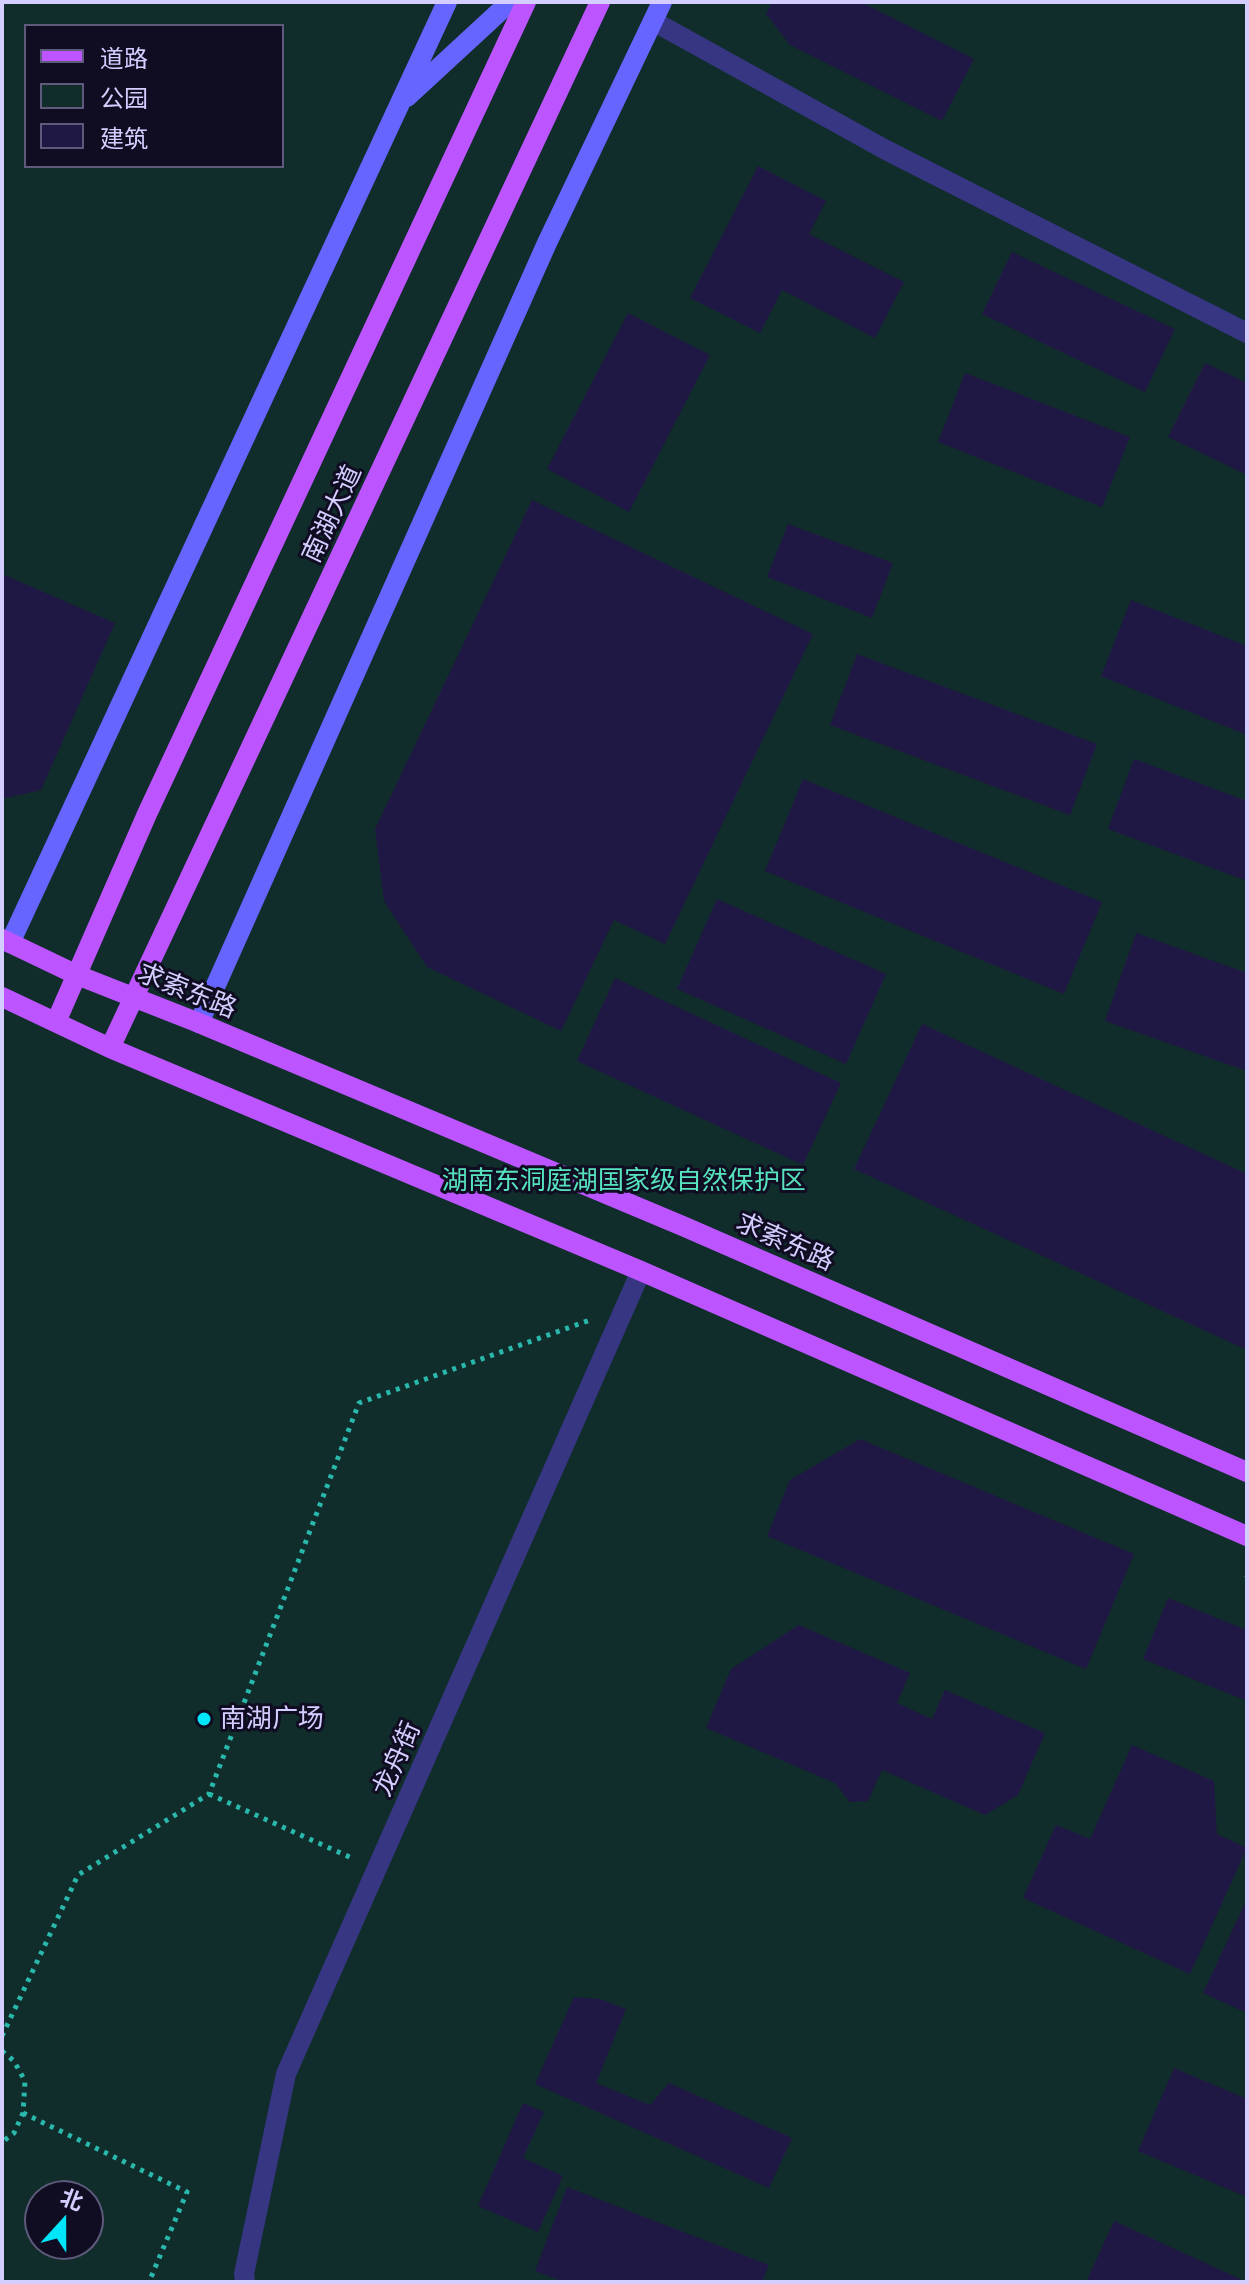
<!DOCTYPE html>
<meta charset="utf-8">
<style>
body{margin:0}
#map{position:relative;width:1249px;height:2284px;overflow:hidden;background:#100d23;font-family:"Asap Condensed","Noto Sans SC",sans-serif}
canvas{display:block}
.frame{position:absolute;inset:0;border:4px solid #d3ceff;pointer-events:none}
.legend{position:absolute;left:24px;top:24px;width:260px;height:144px;box-sizing:border-box;background:#100d23;border:2px solid #5e5a7b;margin:0;padding:10px 14px;list-style:none;font-size:24px;color:#d3ceff}
.legend li{display:flex;align-items:center;gap:16px;height:40px}
.legend b{width:40px;border:2px solid #5e5a7b}
.north{position:absolute;left:24px;top:2180px;width:80px;height:80px;box-sizing:border-box;background:#100d23;border:2px solid #5e5a7b;border-radius:50%;rotate:21deg;font-size:22px;font-weight:700;line-height:32px;text-align:center;color:#d3ceff}
.north::after{content:'';display:block;margin:auto;width:28px;height:36px;background:#00e5f9;clip-path:polygon(50% 0,100% 100%,50% 72%,0 100%)}
</style>
<div id="map">
<canvas width="1249" height="2284"></canvas>
<div class="frame"></div>
<ul class="legend">
<li><b style="height:10px;background:#bc55ff"></b>道路</li>
<li><b style="height:22px;background:#102d2b"></b>公园</li>
<li><b style="height:22px;background:#201844"></b>建筑</li>
</ul>
<div class="north">北</div>
</div>
<script>
const g = document.querySelector('canvas').getContext('2d');
g.lineJoin = 'round';
function paint(path, color) { g.fillStyle = color; g.fill(path, 'evenodd'); }
const toPath = rows => new Path2D(rows.map(r => 'M' + r).join(''));
function strokePath(path, color, width, dash) { g.strokeStyle = color; g.lineWidth = width; g.lineCap = dash ? 'butt' : 'round'; g.setLineDash(dash || []); g.stroke(path); }
function drawText(font, color, halo, rows, align = 'center') {
  g.font = font + ' "Asap Condensed","Noto Sans SC",sans-serif'; g.lineWidth = 6; g.setLineDash([]); g.textBaseline = 'middle'; g.strokeStyle = halo; g.fillStyle = color; for (const [text, x, y, turn = 0] of rows) {
    g.save(); g.translate(x, y); g.rotate((+turn || 0) * Math.PI / 180); g.textAlign = isNaN(turn) ? turn : align; if (halo) g.strokeText(text, 0, 0); g.fillText(text, 0, 0); g.restore();
  }
}
paint(toPath([
 [2,2,1247,2,1247,2282,2,2282],
 [26,26,282,26,282,166,26,166],
 [40,2196,88,2196,88,2244,40,2244]
]), '#102d2b');
paint(toPath([
 [772,2,861,2,974,59,942,121,790,45,766,14],
 [758,166,826,201,809,234,904,282,875,338,782,290,760,333,690,298],
 [1012,252,1175,329,1145,392,982,314],
 [628,313,710,355,629,512,547,469],
 [1205,363,1247,383,1247,475,1168,437],
 [965,373,1130,437,1102,507,938,442],
 [532,500,813,634,665,944,614,920,561,1031,427,967,384,901,375,829],
 [788,524,893,563,872,618,767,577],
 [2,574,115,623,41,790,2,799],
 [1131,600,1247,646,1247,735,1101,676],
 [857,654,1097,744,1070,815,830,725],
 [1134,759,1247,801,1247,881,1108,829],
 [803,779,1102,902,1064,994,765,871],
 [717,899,886,974,846,1064,677,989],
 [1136,933,1247,973,1247,1071,1105,1021],
 [615,978,841,1083,803,1165,577,1061],
 [922,1024,1247,1174,1247,1350,854,1169],
 [860,1439,1134,1554,1086,1669,767,1536,790,1480],
 [1168,1598,1244,1629,1247,1622,1247,1701,1143,1659],
 [799,1625,910,1673,897,1703,932,1719,945,1690,1045,1733,1018,1795,985,1815,882,1770,868,1801,850,1802,835,1783,706,1728,731,1669],
 [1132,1745,1214,1781,1217,1834,1247,1848,1190,1974,1023,1898,1056,1825,1090,1839],
 [1245,1903,1247,1904,1247,2013,1203,1993],
 [574,1997,600,1999,626,2009,596,2083,650,2105,669,2083,792,2138,769,2188,535,2084],
 [1174,2068,1247,2099,1247,2197,1138,2151],
 [523,2103,544,2112,523,2158,563,2176,538,2232,478,2206],
 [567,2187,769,2265,762,2282,564,2282,535,2271],
 [1114,2221,1247,2282,1086,2282]
]), '#201844');
strokePath(toPath([
 [1247,1577,1247,1576],
 [209,1794,354,1859],
 [2,2036,78,1875,209,1794,359,1403,590,1320],
 [2,2051,14,2061,25,2081,23,2113,14,2133,2,2142],
 [23,2113,187,2192,149,2282]
]), '#2ab8ac', 5, [4, 6]);
strokePath(toPath([
 [653,21,886,150,1247,333]
]), '#373683', 20);
strokePath(toPath([
 [245,2282,244,2274,286,2074,641,1271]
]), '#373683', 20);
strokePath(toPath([
 [407,97,510,2],
 [10,943,447,2],
 [199,1023,547,243,662,2]
]), '#6665ff', 20);
strokePath(toPath([
 [2,939,77,975,199,1023,685,1227,1247,1472],
 [2,997,110,1048,641,1271,1247,1536],
 [56,1022,147,814,526,2],
 [110,1048,600,2]
]), '#bc55ff', 20);
for (const [x, y, r, color] of [
 [204,1719,8,"#00e5f9"]
]) { const dot = new Path2D(); dot.arc(x, y, r, 0, 2 * Math.PI); g.fillStyle = color; g.fill(dot); strokePath(dot, '#100d23', 3); }
drawText('26px', '#d3ceff', '#100d23', [
 ["南湖大道",332,514,-65],
 ["求索东路",187,991,22],
 ["求索东路",785,1242,24],
 ["龙舟街",397,1759,-66]
]);
drawText('26px', '#56e3bd', '#100d23', [
 ["湖南东洞庭湖国家级自然保护区",624,1181]
]);
drawText('26px', '#d3ceff', '#100d23', [
 ["南湖广场",220,1719]
], 'left');
</script>
